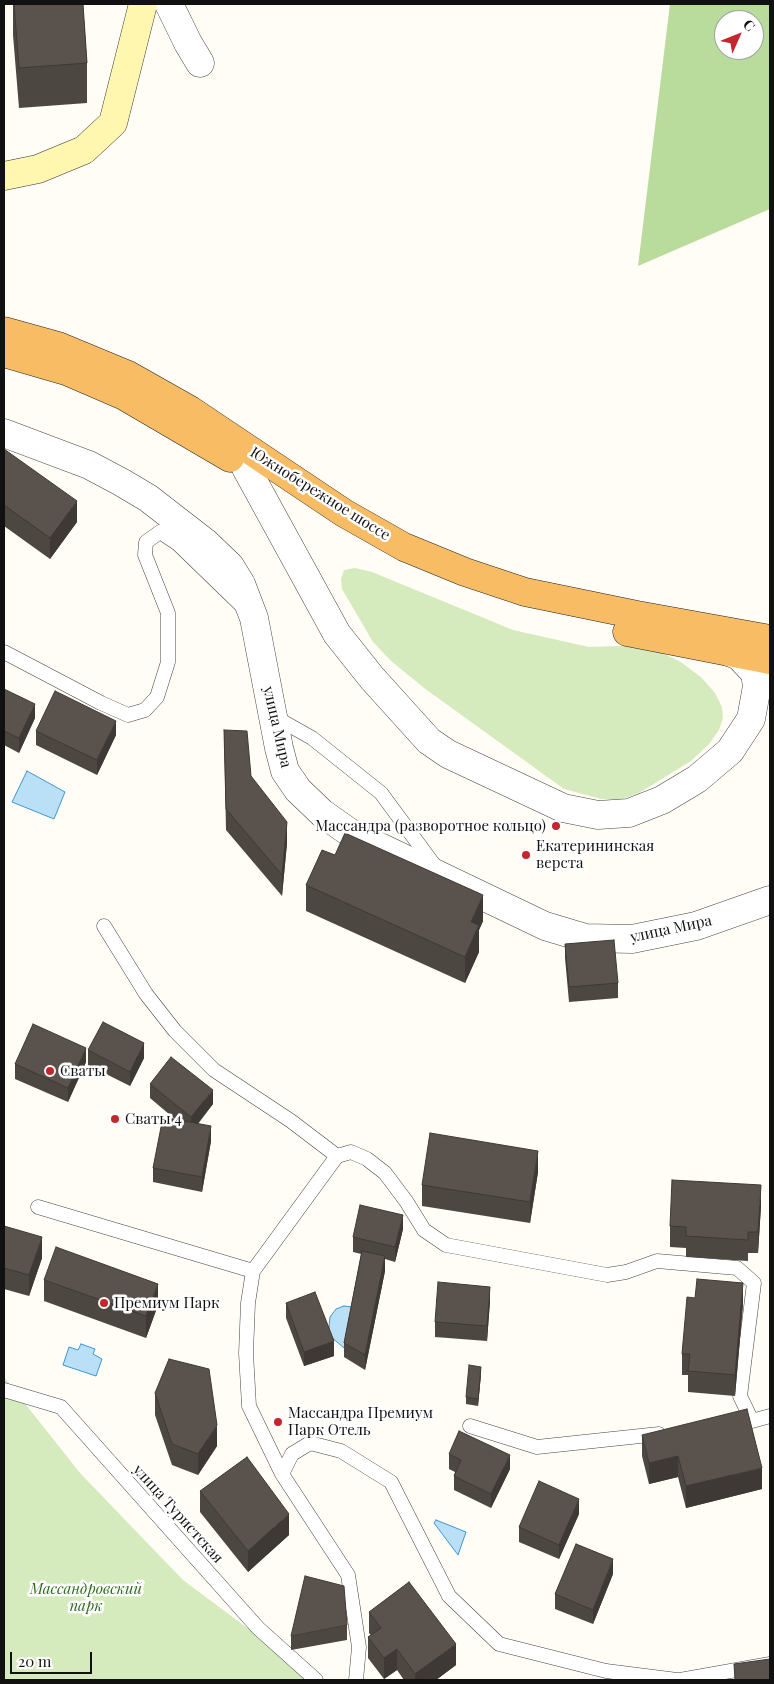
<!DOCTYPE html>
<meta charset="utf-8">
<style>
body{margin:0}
#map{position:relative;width:774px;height:1684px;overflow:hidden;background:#fffdf5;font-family:"Playfair Display",serif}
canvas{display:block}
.frame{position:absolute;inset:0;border:5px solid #111;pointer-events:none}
.north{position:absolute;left:714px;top:10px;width:50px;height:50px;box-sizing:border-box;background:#fff;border:1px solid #a0a0a0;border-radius:50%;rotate:46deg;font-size:14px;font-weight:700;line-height:20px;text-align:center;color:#111}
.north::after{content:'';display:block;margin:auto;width:18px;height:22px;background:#c4262e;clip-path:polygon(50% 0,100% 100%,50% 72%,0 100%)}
.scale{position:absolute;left:10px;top:1652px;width:82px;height:22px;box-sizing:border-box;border:2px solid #111;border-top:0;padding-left:6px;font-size:15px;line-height:18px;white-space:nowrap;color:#111;-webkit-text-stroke:4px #fff;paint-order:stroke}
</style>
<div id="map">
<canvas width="774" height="1684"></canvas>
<div class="frame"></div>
<div class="north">С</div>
<div class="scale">20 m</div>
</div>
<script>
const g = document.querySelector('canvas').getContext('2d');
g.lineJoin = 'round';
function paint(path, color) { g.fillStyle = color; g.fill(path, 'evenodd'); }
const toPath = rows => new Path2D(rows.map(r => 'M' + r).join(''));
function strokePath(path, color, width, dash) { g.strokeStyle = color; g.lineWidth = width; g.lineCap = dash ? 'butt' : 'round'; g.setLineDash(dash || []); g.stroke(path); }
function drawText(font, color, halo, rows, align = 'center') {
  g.font = font + ' "Playfair Display",serif'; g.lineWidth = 5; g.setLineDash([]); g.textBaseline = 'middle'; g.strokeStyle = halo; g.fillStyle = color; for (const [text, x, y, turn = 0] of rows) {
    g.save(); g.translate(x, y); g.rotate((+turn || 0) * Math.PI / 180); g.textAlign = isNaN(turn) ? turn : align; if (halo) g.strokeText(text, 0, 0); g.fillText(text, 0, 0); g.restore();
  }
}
paint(toPath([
 [355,568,372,572,513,630,589,647,645,645,681,662,702,678,715,693,722,707,723,718,719,730,710,743,691,761,639,793,619,800,601,799,564,789,424,688,390,660,373,642,342,589,341,579,344,570],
 [4,1377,80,1473,183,1580,317,1680,4,1680]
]), '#d5ebbd');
paint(toPath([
 [670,4,770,4,770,209,638,266],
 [724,20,754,20,754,50,724,50]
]), '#b9dc9c');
const water = toPath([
 [27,771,65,792,54,819,12,802,27,771],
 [344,1306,352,1307,344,1348,330,1336,329,1327,330,1317,336,1309,344,1306],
 [81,1344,95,1349,93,1354,102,1359,96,1376,63,1365,69,1347,78,1350,81,1344],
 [436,1520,466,1532,458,1555,434,1523,436,1520]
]);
paint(water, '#b9e0f7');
strokePath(water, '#3f96cf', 1);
const service = toPath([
 [4,652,101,703,128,715,145,710,157,697,168,662,168,613,145,555,146,542,160,532,178,544,243,607],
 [273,716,312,738,381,793,437,869],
 [104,926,146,994,175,1031,214,1070,291,1121,337,1156,351,1152,367,1159,385,1173,406,1201,424,1230,446,1245,607,1275,626,1272,657,1261,737,1268,754,1283,740,1396,752,1421,770,1416],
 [38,1207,253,1271,248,1303,246,1353,249,1406,282,1474],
 [253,1271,337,1156],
 [4,1390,61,1407,258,1628,316,1680],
 [470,1426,537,1447,659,1434],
 [356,1680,359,1647,348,1575,282,1474,292,1454,310,1443,341,1451,391,1482,449,1596,499,1644,606,1671,677,1680],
 [680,1680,770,1664]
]);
const minor = toPath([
 [169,4,188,43,200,63],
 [4,433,89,465,121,482,148,498,206,543,230,566,241,584,254,618,279,748,285,771,298,790,322,813,349,832,545,926,585,938,632,939,696,926,770,900]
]);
const tertiary = toPath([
 [246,468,337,634,372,678,429,741,448,754,563,808,598,815,629,813,662,800,697,779,730,751,751,719,757,686,755,673,739,656,724,650]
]);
const secondary = toPath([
 [4,176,38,169,84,150,113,123,143,4]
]);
const trunk = toPath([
 [4,331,58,346,128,375,190,410,344,513,404,547,465,572,525,592,637,615,770,639],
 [4,353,66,371,124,396,230,458],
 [627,632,770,660]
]);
strokePath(service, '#444', 15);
strokePath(minor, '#444', 29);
strokePath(tertiary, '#444', 29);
strokePath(secondary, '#333', 29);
strokePath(trunk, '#222', 29);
strokePath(service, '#fff', 14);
strokePath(minor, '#fff', 28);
strokePath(tertiary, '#fff', 28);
strokePath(secondary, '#fff6b0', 28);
strokePath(trunk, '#f7bc64', 28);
paint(toPath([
 [13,4,83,4,87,63,87,103,19,108,13,35],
 [4,449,77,522,50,559,4,526],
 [4,689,35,718,19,753,4,745],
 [224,730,251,776,287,843,282,896,226,830],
 [36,731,116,735,97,775,36,745],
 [306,885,483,921,479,930,479,952,465,983,306,911],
 [565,944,618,983,618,998,569,1002,565,958],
 [88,1050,144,1058,130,1086,88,1065],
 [86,1062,68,1102,15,1079,15,1064],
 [150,1084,213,1104,198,1124,211,1141,202,1192,153,1182,153,1168,176,1120,150,1098],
 [538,1172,530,1223,422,1206,422,1185],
 [761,1206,758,1253,748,1253,748,1261,686,1257,686,1248,670,1247,670,1226],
 [4,1226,42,1258,29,1296,4,1289],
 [403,1229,395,1262,385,1259,385,1271,365,1370,344,1357,344,1343,361,1254,353,1252,353,1237],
 [44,1280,158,1305,146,1338,44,1301],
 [490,1301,487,1341,435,1337,435,1322],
 [286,1303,334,1356,304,1366,286,1318],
 [743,1304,735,1396,688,1392,688,1375,682,1375,682,1354],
 [481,1374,478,1406,466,1404,466,1397],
 [155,1393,217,1446,198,1475,172,1465,155,1415],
 [642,1435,762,1489,686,1508,678,1477,649,1484,642,1456],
 [449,1454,510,1469,491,1508,454,1490,454,1476,455,1472,449,1469],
 [200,1491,289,1535,248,1572,200,1512],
 [579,1514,559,1559,519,1542,519,1527],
 [613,1574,593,1624,555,1609,555,1594],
 [369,1612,456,1665,436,1680,404,1680,397,1670,384,1679,368,1658,368,1637,371,1635,369,1633],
 [347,1625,347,1640,291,1650,291,1636]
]), '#4d4742');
paint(toPath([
 [77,501,77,522,50,559,50,538],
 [35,704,35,718,19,753,19,738],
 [116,721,116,735,97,775,97,760],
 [287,822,287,843,282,896,282,875],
 [483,895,483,921,479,930,479,952,465,983,465,957,471,922],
 [144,1043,144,1058,130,1086,130,1072],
 [86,1048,86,1062,68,1102,68,1088],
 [213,1090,213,1104,191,1131,191,1117],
 [211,1126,211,1141,202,1192,202,1177],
 [538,1151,538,1172,530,1223,530,1202],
 [761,1185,761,1206,758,1253,758,1232],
 [403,1215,403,1229,395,1262,395,1247],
 [42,1237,42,1258,29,1296,29,1275],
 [385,1256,385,1271,365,1370,365,1355],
 [743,1283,743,1304,735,1396,735,1375],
 [158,1284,158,1305,146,1338,146,1316],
 [490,1287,490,1301,487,1341,487,1326],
 [334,1341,334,1356,304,1366,304,1352],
 [481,1367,481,1374,478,1406,478,1399],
 [217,1425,217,1446,198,1475,198,1454],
 [510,1455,510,1469,491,1508,491,1494],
 [678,1456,678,1477,649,1484,649,1463],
 [762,1468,762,1489,686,1508,686,1486],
 [579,1499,579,1514,559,1559,559,1545],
 [289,1514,289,1535,248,1572,248,1551],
 [613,1559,613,1574,593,1624,593,1610],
 [456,1644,456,1665,436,1680,415,1680,415,1674],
 [397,1649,397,1670,384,1679,384,1658]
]), '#3f3936');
const building = toPath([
 [14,4,83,4,87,63,19,68,14,4],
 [4,449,77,501,50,538,4,505,4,449],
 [4,689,35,704,19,738,4,731,4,689],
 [55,691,116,721,97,760,36,731,55,691],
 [224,730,247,731,251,776,287,822,282,875,226,809,224,730],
 [345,833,483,895,471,922,479,925,465,957,306,885,322,850,335,855,345,833],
 [614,940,618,983,569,987,565,944,614,940],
 [103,1022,144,1043,130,1072,88,1050,103,1022],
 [33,1024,86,1048,68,1088,15,1064,33,1024],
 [171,1057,213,1090,191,1117,150,1084,171,1057],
 [163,1117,211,1126,202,1177,153,1168,163,1117],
 [430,1133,538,1151,530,1202,422,1185,430,1133],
 [672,1180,761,1185,758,1232,748,1232,748,1240,686,1236,686,1227,670,1226,672,1180],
 [360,1205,403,1215,395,1247,353,1237,360,1205],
 [4,1226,42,1237,29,1275,4,1268,4,1226],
 [56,1247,158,1284,146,1316,44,1280,56,1247],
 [362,1251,385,1256,365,1355,344,1343,362,1251],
 [697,1279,743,1283,735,1375,688,1371,690,1354,682,1354,687,1297,695,1298,697,1279],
 [438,1282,490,1287,487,1326,435,1322,438,1282],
 [315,1292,334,1341,304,1352,286,1303,315,1292],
 [169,1359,209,1369,217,1425,198,1454,172,1444,155,1393,169,1359],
 [469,1365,481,1367,478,1399,466,1397,469,1365],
 [747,1409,762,1468,686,1486,678,1456,649,1463,642,1435,747,1409],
 [459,1431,510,1455,491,1494,454,1476,461,1460,449,1454,459,1431],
 [247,1457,289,1514,248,1551,200,1491,247,1457],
 [539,1481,579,1499,559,1545,519,1527,539,1481],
 [576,1544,613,1559,593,1610,555,1594,576,1544],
 [305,1576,344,1586,347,1625,291,1636,305,1576],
 [409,1582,456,1644,415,1674,397,1649,384,1658,368,1637,381,1628,369,1612,409,1582],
 [770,1659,770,1680,735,1680,734,1664,770,1659]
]);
paint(building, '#5a524d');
strokePath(building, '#3f3936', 1);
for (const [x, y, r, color] of [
 [556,826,5,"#c4262e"],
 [526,855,5,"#c4262e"],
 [50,1071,5,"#c4262e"],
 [115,1119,5,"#c4262e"],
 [104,1303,5,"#c4262e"],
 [278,1422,5,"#c4262e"]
]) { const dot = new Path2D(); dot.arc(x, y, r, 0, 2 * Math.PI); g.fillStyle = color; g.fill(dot); strokePath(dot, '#fff', 2); }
drawText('15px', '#111', '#fff', [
 ["Южнобережное шоссе",320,494,32],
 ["улица Мира",277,727,77],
 ["улица Мира",671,929,-12],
 ["улица Туристская",178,1514,48]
]);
drawText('15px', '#111', '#fff', [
 ["Массандра (разворотное кольцо)",546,826,"right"],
 ["Екатерининская",536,846],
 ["верста",536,863],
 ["Сваты",60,1071],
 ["Сваты 4",125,1119],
 ["Премиум Парк",114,1303],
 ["Массандра Премиум",288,1413],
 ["Парк Отель",288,1430]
], 'left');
drawText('italic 15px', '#2f6b1f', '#fff', [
 ["Массандровский",86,1589],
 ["парк",86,1606]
]);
</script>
